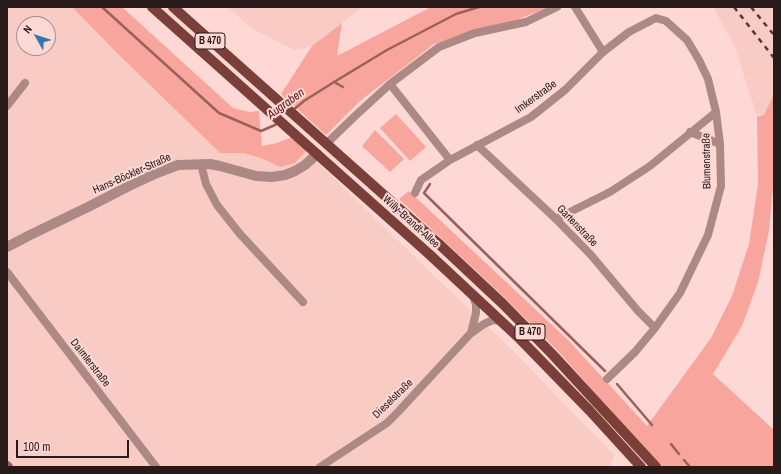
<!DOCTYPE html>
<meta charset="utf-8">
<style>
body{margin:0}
#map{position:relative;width:781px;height:474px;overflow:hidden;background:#fdd8d4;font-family:"Archivo Narrow",sans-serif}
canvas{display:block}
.frame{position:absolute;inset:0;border:8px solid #271a18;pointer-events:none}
.north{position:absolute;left:16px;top:16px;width:40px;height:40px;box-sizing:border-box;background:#fdd8d4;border:1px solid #a78c89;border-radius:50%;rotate:309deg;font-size:11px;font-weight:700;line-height:16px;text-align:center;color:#271a18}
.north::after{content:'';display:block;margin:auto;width:14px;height:18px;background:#3379ae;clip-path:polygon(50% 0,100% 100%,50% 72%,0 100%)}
.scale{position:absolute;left:16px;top:440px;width:113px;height:18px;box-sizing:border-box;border:2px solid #271a18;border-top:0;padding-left:5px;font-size:12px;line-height:14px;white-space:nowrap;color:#271a18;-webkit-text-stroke:3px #fdd8d4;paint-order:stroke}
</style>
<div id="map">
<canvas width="781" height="474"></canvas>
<div class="frame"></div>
<div class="north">N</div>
<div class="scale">100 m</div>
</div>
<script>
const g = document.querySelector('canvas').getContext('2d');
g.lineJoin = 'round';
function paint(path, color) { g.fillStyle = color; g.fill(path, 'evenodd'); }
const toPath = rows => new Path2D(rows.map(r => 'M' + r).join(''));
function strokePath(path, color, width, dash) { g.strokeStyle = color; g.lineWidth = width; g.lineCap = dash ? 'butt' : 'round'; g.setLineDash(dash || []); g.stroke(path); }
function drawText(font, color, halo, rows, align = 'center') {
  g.font = font + ' "Archivo Narrow",sans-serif'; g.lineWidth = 4; g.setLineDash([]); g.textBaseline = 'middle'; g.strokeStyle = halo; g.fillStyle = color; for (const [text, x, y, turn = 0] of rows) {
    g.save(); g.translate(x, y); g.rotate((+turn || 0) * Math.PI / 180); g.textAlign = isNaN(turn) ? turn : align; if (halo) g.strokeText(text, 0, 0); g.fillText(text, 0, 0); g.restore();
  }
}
paint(toPath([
 [7,7,72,7,118,54,220,153,242,153,261,158,280,167,295,163,306,151,427,269,509,347,614,455,610,467,7,467],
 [24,24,48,24,48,48,24,48],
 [227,7,362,7,312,46,294,50,253,29],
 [713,7,772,7,774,10,774,94,764,116,757,117,735,47]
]), '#f8cbc5');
paint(toPath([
 [72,7,122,7,233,108,249,112,259,111,262,146,277,143,292,137,306,151,295,163,280,167,261,158,243,153,220,153,118,54],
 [431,7,550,7,511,22,434,44,360,101,326,135,281,94,312,46,342,23,337,56],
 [774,94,774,177,769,231,758,282,742,326,713,374,774,430,774,467,660,467,559,352,501,294,399,199,409,191,569,341,647,426,711,338,732,296,749,244,758,184,757,117,764,115],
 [396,114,426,147,410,161,380,128],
 [375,130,404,159,390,172,362,146]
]), '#f8a69d');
strokePath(toPath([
 [102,7,219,113,261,131,275,125,278,122],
 [334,82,343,87],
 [293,110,304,101,334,82,387,50,456,14,479,7],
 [430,184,424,193,605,371],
 [617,384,652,425],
 [671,444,679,454],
 [684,460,690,467]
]), '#9b605a', 2.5);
strokePath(toPath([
 [603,52,629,32,656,18,666,21,687,40,699,60,708,79,716,112,720,144,721,186,708,235,680,293,655,328,635,352,607,379],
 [390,84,450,160],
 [7,106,25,83],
 [690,132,720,144],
 [326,144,355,116,390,84,439,47,475,33,526,22,557,7],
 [477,145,556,219,591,255,638,311,655,328],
 [201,164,206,184,217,205,240,234,303,302],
 [415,193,421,180,450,160,531,117,565,90,603,52,575,7],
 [556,219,610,192,650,166,716,112],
 [7,272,156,467],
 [471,333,476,313,476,304,473,296],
 [320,467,387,423,398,412,470,334,484,324,493,320,500,321]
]), '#ad8985', 8);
strokePath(toPath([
 [7,247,28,236,88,207,131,185,157,173,178,165,210,164,220,166,256,176,272,177,285,175,295,171,305,165,317,154]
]), '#ad8985', 10);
strokePath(toPath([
 [7,466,8,467]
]), '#915e59', 10);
strokePath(toPath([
 [152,7,429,254,518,337,590,411,641,467],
 [173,7,439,244,503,304,553,355,656,467]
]), '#7b3f3a', 10);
strokePath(toPath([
 [734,7,774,58],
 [751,7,774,35]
]), '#4e3d3a', 2.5, [5, 5]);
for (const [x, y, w] of [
 [210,41,30],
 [530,332,30]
]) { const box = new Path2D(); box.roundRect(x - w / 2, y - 8, w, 16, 3); g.fillStyle = '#fdd8d4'; g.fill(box); strokePath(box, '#271a18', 1); }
drawText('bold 10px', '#271a18', null, [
 ["B 470",210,41],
 ["B 470",530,332]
]);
drawText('11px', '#271a18', '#fdd8d4', [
 ["Imkerstraße",536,97,-36],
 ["Blumenstraße",707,161,-91],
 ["Hans-Böckler-Straße",132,174,-24],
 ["Willy-Brandt-Allee",411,222,42],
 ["Gartenstraße",577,226,46],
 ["Daimlerstraße",90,363,52],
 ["Dieselstraße",393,399,-44]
]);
drawText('italic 12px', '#591111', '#fdd8d4', [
 ["Augraben",286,104,-36]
]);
</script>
